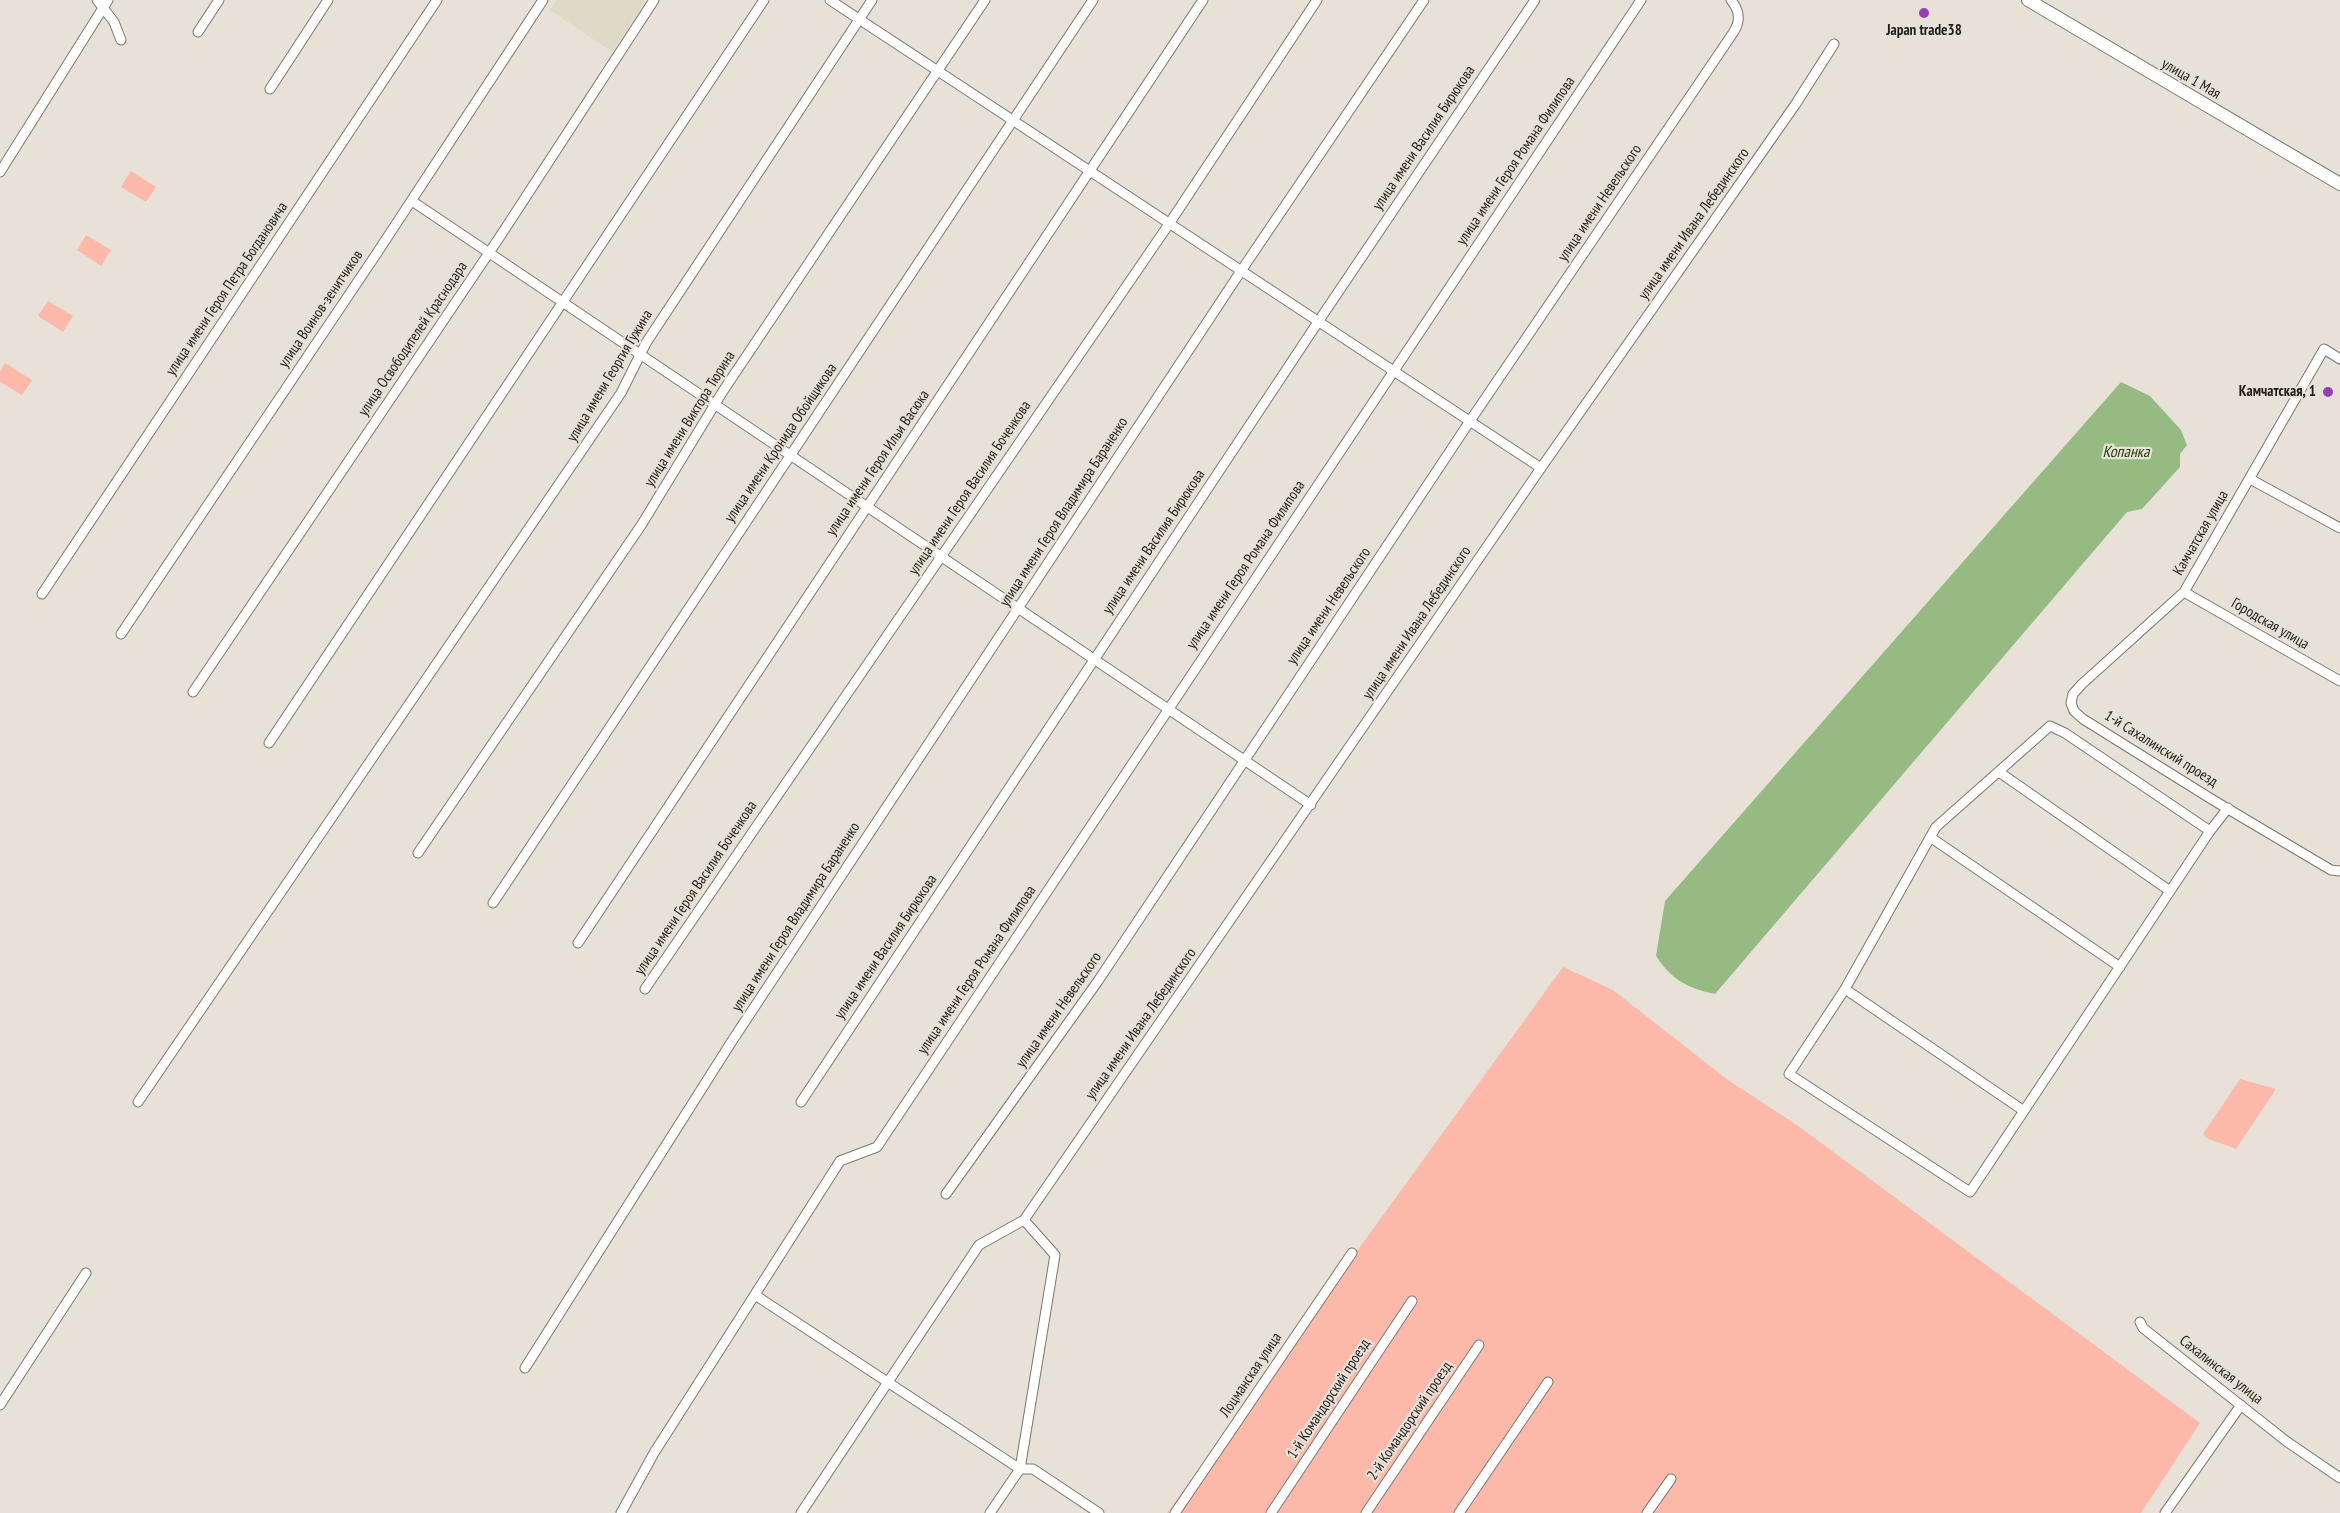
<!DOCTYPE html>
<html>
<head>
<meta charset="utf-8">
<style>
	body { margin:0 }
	canvas { display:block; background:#e7e1d7 }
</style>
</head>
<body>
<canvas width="2340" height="1513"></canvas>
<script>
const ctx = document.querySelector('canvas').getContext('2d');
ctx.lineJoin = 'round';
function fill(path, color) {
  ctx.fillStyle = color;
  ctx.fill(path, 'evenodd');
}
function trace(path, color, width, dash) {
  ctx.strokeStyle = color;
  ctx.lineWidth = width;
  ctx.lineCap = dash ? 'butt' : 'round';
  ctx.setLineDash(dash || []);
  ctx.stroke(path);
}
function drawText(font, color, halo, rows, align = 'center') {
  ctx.font = font + ' "PT Sans Narrow",sans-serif';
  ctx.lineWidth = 4.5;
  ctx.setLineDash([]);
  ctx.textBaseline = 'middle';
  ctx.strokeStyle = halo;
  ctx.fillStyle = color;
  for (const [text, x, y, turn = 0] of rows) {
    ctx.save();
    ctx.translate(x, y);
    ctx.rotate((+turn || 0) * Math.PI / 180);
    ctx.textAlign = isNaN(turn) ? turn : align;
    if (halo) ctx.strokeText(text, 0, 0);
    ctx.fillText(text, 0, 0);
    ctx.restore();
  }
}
fill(new Path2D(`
	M557 0H646L612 52 550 10Z`), '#e1d9c7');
fill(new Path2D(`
	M131 171 156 187 146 202 121 187Z
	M86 235 111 250 101 266 77 250Z
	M48 301 73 316 63 332 38 316Z
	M5 363 32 380 22 395 0 382V372Z
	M1563 967 1613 990 1728 1080 1797 1125 2200 1423 2141 1513H1167Z
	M2240 1079 2276 1089 2236 1149 2206 1138 2203 1134Z`), '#fcb9aa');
fill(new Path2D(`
	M2121 382 2150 396 2181 430 2187 445 2180 454V467L2142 509 2127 512 1715 994C1687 988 1672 980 1656 956L1665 901Z`), '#96bb82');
const street = new Path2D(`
	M97 0 114 22 121 40
	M830 0 1541 468
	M198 32 219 0
	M270 89 328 0
	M0 172 108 0
	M412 201 1311 805
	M2340 359 2324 349 2184 592 2082 684 2073 694 2071 703 2074 711 2083 719 2213 800 2331 870 2340 871
	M2250 479 2340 528
	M2184 592 2340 681
	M42 594 437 0
	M121 634 377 253 543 0
	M193 692 501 235 654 0
	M269 743 764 0
	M1999 772 2170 891
	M2210 831 2065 733 2050 726 1936 827 1845 989 1789 1074 1970 1192 2210 831 2228 808
	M1930 837 2120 967
	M418 853 642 524 723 391 985 0
	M493 903 1093 0
	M578 943 1203 0
	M645 989 1169 224 1317 0
	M1845 989 2024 1111
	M138 1102 621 393 646 343 872 0
	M801 1102 1318 322 1535 0
	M946 1194 1098 981 1470 421 1733 33C1741 21 1740 11 1731 0
	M755 1295 1020 1469H1033L1099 1513
	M2140 1322 2143 1328 2286 1441 2340 1478
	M525 1368 732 1041 1241 271 1424 0
	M0 1405 86 1273
	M621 1513 654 1453 840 1161 877 1147 1641 0
	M801 1513 979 1245 1024 1220 1541 468 1795 105 1834 44
	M990 1513 1020 1469 1055 1255 1024 1220
	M1175 1513 1352 1253
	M1271 1513 1412 1301
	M1366 1513 1479 1345
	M1459 1513 1548 1382
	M1647 1513 1671 1479
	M2165 1513 2241 1405`);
const secondary = new Path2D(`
	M2028 0 2340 184`);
trace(street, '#7d786f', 11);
trace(secondary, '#7d786f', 14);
trace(street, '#fff', 9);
trace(secondary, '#fff', 12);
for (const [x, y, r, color] of [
	[1924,13,6,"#9141b0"],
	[2328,392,6,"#9141b0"]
]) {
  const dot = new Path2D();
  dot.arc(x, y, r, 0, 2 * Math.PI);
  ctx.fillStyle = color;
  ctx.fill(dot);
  trace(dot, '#e7e1d7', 2);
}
drawText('bold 15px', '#1f1d1a', '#e7e1d7', [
	["Japan trade38",1924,31],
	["Камчатская, 1",2316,392,"right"]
]);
drawText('15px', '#1f1d1a', '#e7e1d7', [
	["улица 1 Мая",2191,79,30],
	["улица имени Василия Бирюкова",1424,138,-56],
	["улица имени Героя Романа Филипова",1516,161,-56],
	["улица имени Невельского",1600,203,-56],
	["улица имени Ивана Лебединского",1694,224,-55],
	["улица имени Героя Петра Богдановича",227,289,-56],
	["улица Воинов-зенитчиков",321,309,-56],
	["улица Освободителей Краснодара",413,339,-56],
	["улица имени Георгия Гужина",610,376,-59],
	["улица имени Виктора Тюрина",690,419,-58],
	["улица имени Кронида Обойщикова",781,443,-56],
	["улица имени Героя Ильи Васюка",878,463,-56],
	["улица имени Героя Василия Боченкова",970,488,-56],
	["улица имени Героя Владимира Бараненко",1064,512,-57],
	["Камчатская улица",2201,533,-60],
	["улица имени Василия Бирюкова",1154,542,-56],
	["улица имени Героя Романа Филипова",1246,565,-56],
	["улица имени Невельского",1329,606,-56],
	["улица имени Ивана Лебединского",1417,623,-56],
	["Городская улица",2270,624,30],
	["1-й Сахалинский проезд",2161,749,32],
	["улица имени Героя Василия Боченкова",696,888,-56],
	["улица имени Героя Владимира Бараненко",796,917,-57],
	["улица имени Василия Бирюкова",886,947,-56],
	["улица имени Героя Романа Филипова",977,970,-56],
	["улица имени Невельского",1059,1010,-55],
	["улица имени Ивана Лебединского",1141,1024,-55],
	["Сахалинская улица",2221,1370,38],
	["Лоцманская улица",1251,1375,-56],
	["1-й Командорский проезд",1329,1399,-57],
	["2-й Командорский проезд",1410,1421,-56]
]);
drawText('italic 16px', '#214205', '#e7e1d7', [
	["Копанка",2126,452]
]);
</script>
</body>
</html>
